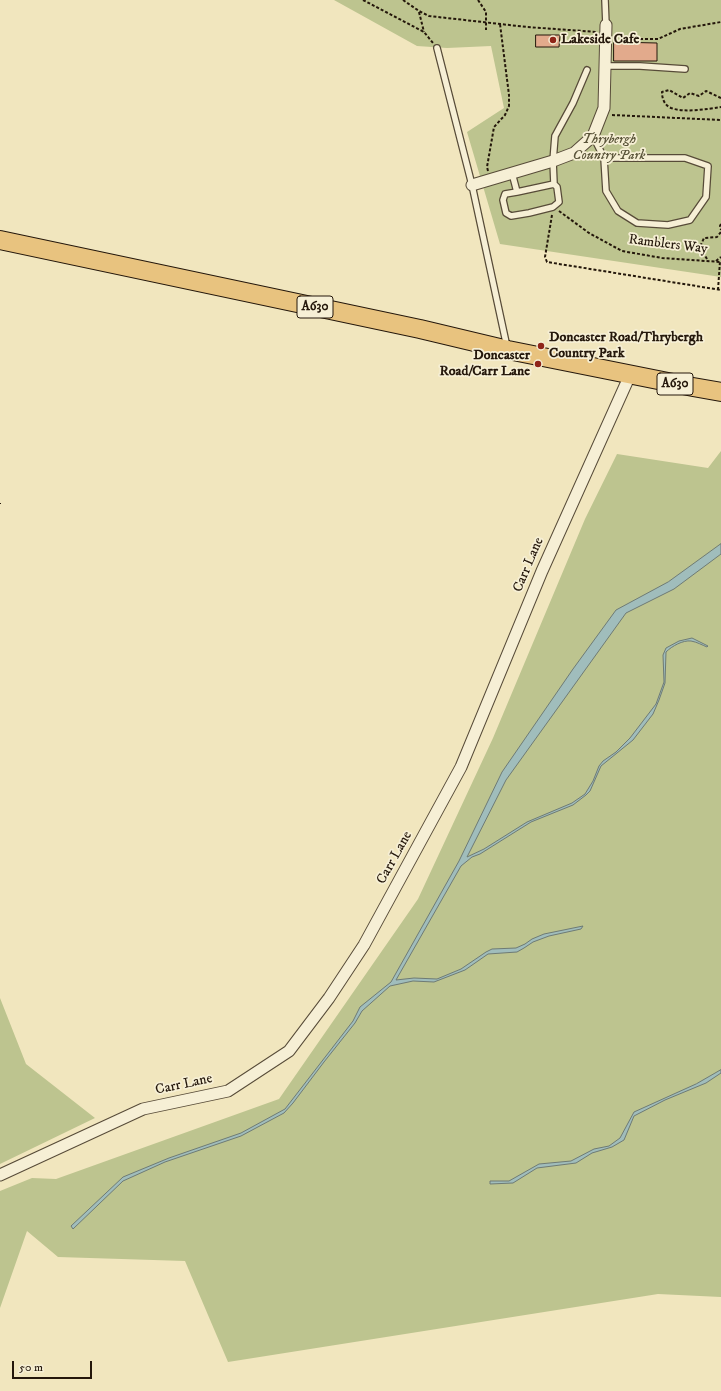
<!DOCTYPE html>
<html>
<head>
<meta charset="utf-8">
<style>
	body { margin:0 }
	#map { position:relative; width:721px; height:1391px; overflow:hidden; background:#f1e6be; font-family:"IM FELL DW Pica",serif }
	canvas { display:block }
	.scale { position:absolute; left:12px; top:1361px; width:80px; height:18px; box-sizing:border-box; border:2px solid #24170b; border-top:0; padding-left:5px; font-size:12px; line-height:14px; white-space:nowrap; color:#24170b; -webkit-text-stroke:3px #f6efd5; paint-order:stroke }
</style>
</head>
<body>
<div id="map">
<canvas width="721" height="1391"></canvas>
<div class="scale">50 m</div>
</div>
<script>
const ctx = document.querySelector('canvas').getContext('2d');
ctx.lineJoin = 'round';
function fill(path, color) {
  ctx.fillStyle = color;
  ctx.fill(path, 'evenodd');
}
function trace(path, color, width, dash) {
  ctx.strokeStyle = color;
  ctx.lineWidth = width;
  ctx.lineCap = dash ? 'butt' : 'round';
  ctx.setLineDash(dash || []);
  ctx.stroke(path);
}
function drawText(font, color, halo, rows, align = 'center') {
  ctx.font = font + ' "IM FELL DW Pica",serif';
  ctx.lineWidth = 3.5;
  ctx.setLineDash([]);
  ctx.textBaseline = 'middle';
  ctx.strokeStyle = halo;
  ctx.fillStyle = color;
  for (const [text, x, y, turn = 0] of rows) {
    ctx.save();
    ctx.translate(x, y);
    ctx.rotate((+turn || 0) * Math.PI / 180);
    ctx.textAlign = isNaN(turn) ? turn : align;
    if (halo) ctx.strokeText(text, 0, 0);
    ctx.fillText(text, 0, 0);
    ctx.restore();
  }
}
fill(new Path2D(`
	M334 0H721V277L500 244 467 132 504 108 491 46 447 48 417 46Z
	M721 451V1297L658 1294 228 1362 185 1261 58 1257 27 1231 0 1308V1191L32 1178 56 1179 279 1099 418 899 493 738 585 519 617 454 708 468Z
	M0 998 26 1064 95 1118 0 1164Z`), '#bdc48f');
const water = new Path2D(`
	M721 544V554L674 589 626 613 506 780 467 857 484 849 527 822 572 803 585 794 593 781 599 766 603 761 616 752 630 738 656 704 664 682 663 655 666 648 679 641 692 638 708 646 707 647C702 645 697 642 691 641 683 640 672 646 666 652L665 683 659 700 653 714 633 740 601 766 590 791 586 795 573 805 531 822 480 854 472 857 461 866 396 980 414 978 437 979 461 969 486 952 492 949 516 948 525 944 532 939 544 934 583 926 581 929 549 936 533 942 524 948 517 952 488 954 465 970 434 982 413 981 390 986 362 1011 355 1023 324 1062 293 1103 284 1113 241 1136 165 1162 123 1181 73 1229 71 1226 123 1177 169 1158 241 1133 285 1109 353 1021 360 1007 391 982 459 861 502 772 573 669 616 610 668 582Z
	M721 1070V1073L706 1083 665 1100 634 1116 624 1140 612 1147 592 1153 576 1163 537 1168 513 1183 490 1184V1181H509L539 1164 571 1161 594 1149 609 1146 620 1138 634 1112 696 1084Z`);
fill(water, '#a0bdbc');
trace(water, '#6e7b75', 1);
const building = new Path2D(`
	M536 35H560L559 47H536Z
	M614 42 657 43V61H614Z`);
fill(building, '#e2aa8c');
trace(building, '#24170b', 1);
const lane = new Path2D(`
	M605 0 606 25
	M437 48 472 185 507 347
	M605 66H640L685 69
	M593 136 604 158 606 191 618 211 637 223 668 225 690 220 706 197 708 166 685 158H604
	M512 173 517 192 505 194 503 200 506 213 511 216 529 213 553 207 559 202 557 187 554 184 517 192
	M554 184 553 161 555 136 573 103 587 70`);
const street = new Path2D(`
	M472 185 553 161 574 153 593 136 604 108 606 25
	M0 1175 143 1109 228 1091 289 1051 329 998 364 945 461 767 542 571 630 375`);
const primary = new Path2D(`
	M0 240 420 329 508 350 693 387 721 392`);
trace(lane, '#574b38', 8);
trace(street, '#574b38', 13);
trace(primary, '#24170b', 20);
trace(new Path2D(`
	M363 0 424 32 433 43
	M403 0 419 11 429 16 527 27 597 32
	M478 0 486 12V30
	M419 12 424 32
	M615 39H658L680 29 721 22
	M721 98 706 91 699 96 690 93 683 98 669 90 662 92C662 98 664 105 671 108 684 113 707 109 721 107
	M612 115 721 120
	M488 171 487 167 494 127 505 115 509 106V95L500 24
	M559 211 589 233 622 251 662 258 721 262
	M552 215 545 257 547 262 721 290
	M721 224 720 226 721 230
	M707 259 700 247 704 238 717 237 721 232
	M716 261 721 257
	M718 290 720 261
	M0 504V503`), '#24170b', 2, [3, 2]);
trace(lane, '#f6efd5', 5.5);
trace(street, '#f6efd5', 11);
trace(primary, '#e8c37f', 18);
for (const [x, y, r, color] of [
	[553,40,4,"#8f2418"],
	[541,346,4,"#8f2418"],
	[538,364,4,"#8f2418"]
]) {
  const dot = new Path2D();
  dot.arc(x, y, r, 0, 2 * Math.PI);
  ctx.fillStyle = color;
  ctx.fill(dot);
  trace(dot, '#f6efd5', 1.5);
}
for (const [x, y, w] of [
	[315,307,36],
	[675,384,36]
]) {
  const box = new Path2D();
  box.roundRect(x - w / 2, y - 11, w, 22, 3);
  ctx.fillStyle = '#f6efd5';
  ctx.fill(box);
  trace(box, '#24170b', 1);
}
drawText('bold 13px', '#24170b', null, [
	["A630",315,307],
	["A630",675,384]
]);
drawText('bold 14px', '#24170b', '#f6efd5', [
	["Lakeside Cafe",561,40],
	["Doncaster Road/Thrybergh",549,338],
	["Country Park",549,354],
	["Doncaster",530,356,"right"],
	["Road/Carr Lane",530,372,"right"]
], 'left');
drawText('italic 14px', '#5a5439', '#f6efd5', [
	["Thrybergh",609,140],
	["Country Park",609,156]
]);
drawText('14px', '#24170b', '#f6efd5', [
	["Ramblers Way",668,245,7],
	["Carr Lane",529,565,-67],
	["Carr Lane",395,858,-61],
	["Carr Lane",184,1085,-12]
]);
</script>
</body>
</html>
